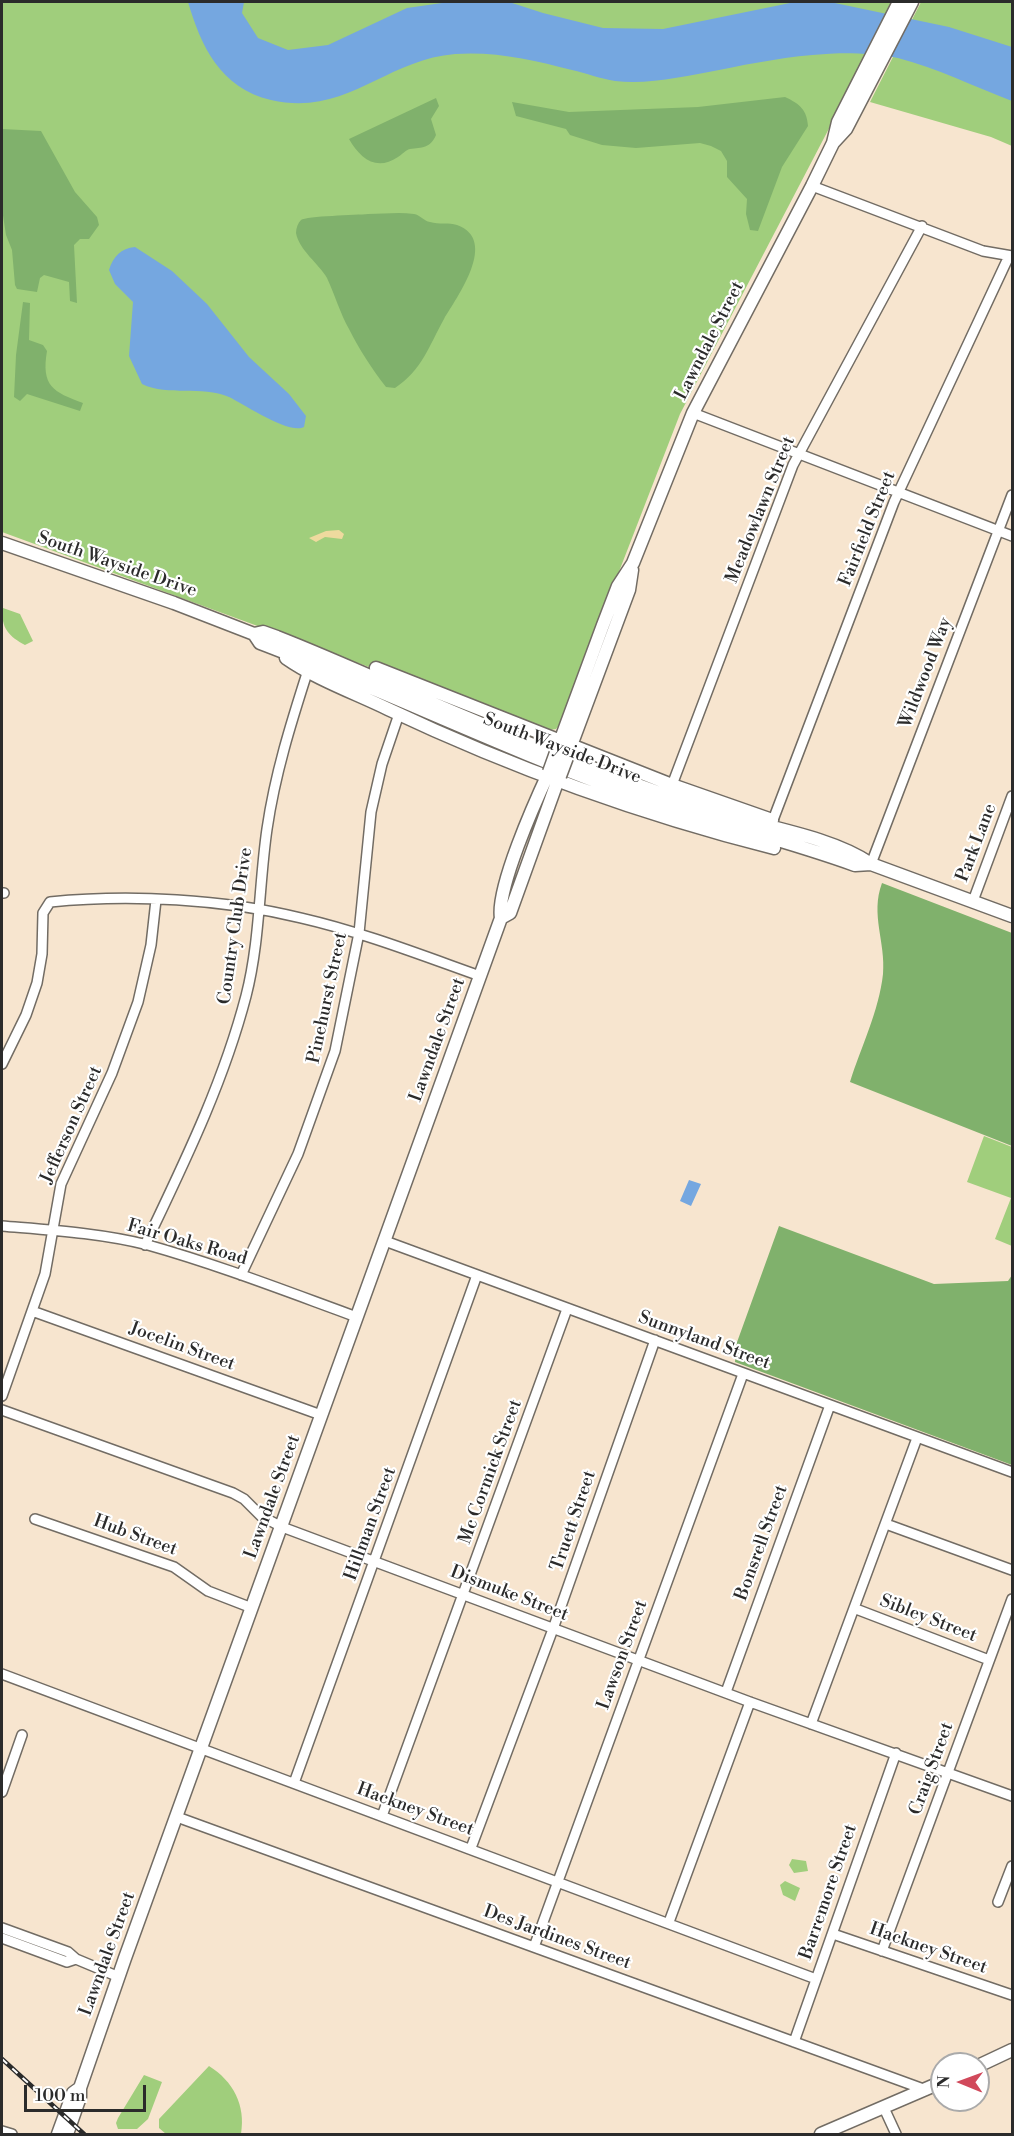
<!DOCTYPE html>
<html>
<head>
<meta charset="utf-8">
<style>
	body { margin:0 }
	#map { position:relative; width:1014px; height:2136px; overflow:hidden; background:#f7e5cf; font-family:"Libre Bodoni",serif }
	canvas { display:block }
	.frame { position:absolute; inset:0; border:3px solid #2b2b2b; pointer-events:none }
	.north { position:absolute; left:930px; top:2052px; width:60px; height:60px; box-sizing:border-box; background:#fff; border:2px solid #aaa; border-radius:50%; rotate:271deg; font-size:16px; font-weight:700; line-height:24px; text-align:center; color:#2b2b2b }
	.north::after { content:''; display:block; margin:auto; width:21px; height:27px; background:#d1495b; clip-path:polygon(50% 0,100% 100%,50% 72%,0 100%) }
	.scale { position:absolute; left:24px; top:2085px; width:122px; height:27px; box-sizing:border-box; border:3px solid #2b2b2b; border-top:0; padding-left:8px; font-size:18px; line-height:21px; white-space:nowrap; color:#2b2b2b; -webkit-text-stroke:4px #fff; paint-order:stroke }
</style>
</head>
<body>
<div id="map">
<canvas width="1014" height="2136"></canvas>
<div class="frame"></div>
<div class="north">N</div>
<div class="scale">100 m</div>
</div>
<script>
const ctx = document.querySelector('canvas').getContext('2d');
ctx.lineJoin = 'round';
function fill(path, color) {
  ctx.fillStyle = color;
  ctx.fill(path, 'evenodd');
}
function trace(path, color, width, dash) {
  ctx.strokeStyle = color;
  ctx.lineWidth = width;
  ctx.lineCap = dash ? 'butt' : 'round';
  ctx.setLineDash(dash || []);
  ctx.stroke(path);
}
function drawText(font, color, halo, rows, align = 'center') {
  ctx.font = font + ' "Libre Bodoni",serif';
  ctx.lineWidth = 4.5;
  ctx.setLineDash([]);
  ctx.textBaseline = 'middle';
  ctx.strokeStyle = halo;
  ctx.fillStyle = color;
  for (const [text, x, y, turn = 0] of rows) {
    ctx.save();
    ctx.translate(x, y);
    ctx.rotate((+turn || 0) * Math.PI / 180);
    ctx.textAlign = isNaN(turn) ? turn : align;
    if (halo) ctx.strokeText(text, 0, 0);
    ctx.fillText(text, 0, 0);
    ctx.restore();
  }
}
fill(new Path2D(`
	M2 2H895L680 414 560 724 556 729 543 731 2 532Z
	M921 2H1012V146L991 137 870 102Z
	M3 608 20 614 33 641 25 645C10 637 0 628 3 608Z
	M984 1136 1012 1147V1246L995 1239 1011 1198 967 1182Z
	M792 1859 806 1861 808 1871 794 1873 789 1865Z
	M785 1881 800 1888 795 1901 783 1895 780 1885Z
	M209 2066C233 2081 246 2105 241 2134H166L159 2128V2119Z
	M144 2075 162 2082 148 2119 137 2129H118L116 2123 118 2118Z`), '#a0ce7c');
fill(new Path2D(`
	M785 97C800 104 807 110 808 126L782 167 758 231 750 230 746 214 747 199 727 177V161L721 151 711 146 700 143 636 148 602 145 570 135 566 129 516 116 512 102 569 112 698 107Z
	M436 98 439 106 431 119 436 135C430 149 422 147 410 149 405 150 402 155 398 157 376 172 360 158 349 139Z
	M2 129 41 131 75 192 97 217 99 225 89 239H80L74 245 77 303 70 301 69 282 44 275 40 278 37 292 17 289 15 285 12 250 6 235 2 209Z
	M368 214C383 214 399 212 414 214 420 215 424 221 430 222 439 225 449 222 457 225 499 240 457 297 444 319 429 346 422 370 395 388L386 387C372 369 359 349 349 329 340 313 335 295 327 278 319 264 299 250 296 233 296 228 298 223 301 220 306 216 357 215 368 214Z
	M23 302 30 303 29 340 43 345 47 351C41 386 53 392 83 403L80 411 27 394 20 401 14 397 16 355Z
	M882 883 1012 933V1146L850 1082C861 1047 879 1011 883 974 886 942 870 915 882 883Z
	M779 1226 934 1284 1008 1281 1012 1275V1465L735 1362 736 1345Z`), '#80b16c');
fill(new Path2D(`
	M339 530 344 534 342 539 325 537 316 542 309 538 326 531Z`), '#eeda9e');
fill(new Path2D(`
	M188 2H244L242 13 258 38 288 50 328 45 407 8 449 2H509L543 13 603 28 663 29 795 2H830L949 27 1012 47V101C975 87 937 68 898 58 880 54 845 52 826 54 790 56 753 63 719 70 686 76 649 85 615 81 601 79 586 73 572 70 534 60 494 51 455 54 384 60 347 117 271 100 220 88 201 46 188 2Z
	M135 247 172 271 207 304 249 357 289 394 306 416 304 427C289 435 244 404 229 397 201 385 169 397 142 384L129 356 133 302 115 284 109 270C113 257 121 248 135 247Z
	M689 1180 701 1184 691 1206 680 1201Z`), '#75a7e0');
const minor = new Path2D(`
	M812 186 983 251 1012 256
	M693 413 1012 536
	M672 785 793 465 922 226
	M773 820 894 502 1009 256
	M871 864 1012 495
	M2 893H4
	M973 901 1012 796
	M2 1064 26 1015 37 983 42 954 43 913 50 902C130 894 224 899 301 918 362 932 421 955 480 976
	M2 1226C49 1230 101 1233 148 1245 219 1265 288 1292 357 1317
	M385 1241 1012 1472
	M145 1245C184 1163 223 1084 246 996 260 942 259 884 267 829 275 774 291 723 308 670
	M241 1275 298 1154 335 1051 359 933 371 812 382 764 399 714
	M32 1311 321 1415
	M2 1396 45 1274 61 1184 112 1073 138 1002 151 945 156 900
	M2 1410 233 1493 244 1499 261 1516 282 1527 750 1702 1012 1796
	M35 1519 174 1567 208 1591 252 1608
	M886 1524 1012 1570
	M856 1609 989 1660
	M2 1674 816 1979
	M726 1692 830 1405
	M811 1724 917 1438
	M294 1783 477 1275
	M2 1792 22 1735
	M382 1816 567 1309
	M177 1817 926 2090
	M471 1848 553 1629 655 1340
	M998 1902 1012 1866
	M669 1922 750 1702
	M2 1928 68 1952 76 1959 119 1977
	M833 1934 1012 1995
	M2 1938 67 1962 76 1959
	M534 1947 743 1374
	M882 1951 1012 1599
	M794 2042 896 1753
	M884 2108 896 2134
	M2 2131 12 2134`);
const major = new Path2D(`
	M834 142 846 129 912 2
	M2 543 174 603 254 634 263 632 277 637C346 664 413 696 482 724 553 754 626 781 699 807 750 825 828 834 871 864L1012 916
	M254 634 260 643C384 690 504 749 630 794 704 821 781 838 855 865L871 864
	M286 658C316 679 355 693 388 709 513 768 640 814 774 848
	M376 668 672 785 772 820
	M558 747 603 625 618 586 633 563 693 413 812 186 833 143 838 122 899 2
	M569 751 629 590 632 570
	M501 918 510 913 559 777
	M978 2066 1012 2050
	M58 2134 73 2093 80 2088
	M67 2134 80 2097V2088L125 1958 501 918C496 889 535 802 549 772
	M821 2134 942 2082`);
trace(minor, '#726c64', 12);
trace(major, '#726c64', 15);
trace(minor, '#fff', 9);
trace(major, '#fff', 12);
const rail = new Path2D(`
	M2 2059 84 2134`);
trace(rail, '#2b2b2b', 4.5);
trace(rail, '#fff', 2, [7]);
const majorBridge = new Path2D(`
	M549 772 558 747
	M560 776 569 752`);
trace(majorBridge, '#726c64', 15, []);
trace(majorBridge, '#fff', 12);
drawText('18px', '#2b2b2b', '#fff', [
	["Lawndale Street",710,341,-63],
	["Meadowlawn Street",761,510,-68],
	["Fairfield Street",868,529,-68],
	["South Wayside Drive",117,565,19],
	["Wildwood Way",926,673,-69],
	["South Wayside Drive",562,749,21],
	["Park Lane",977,843,-69],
	["Country Club Drive",236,926,-82],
	["Pinehurst Street",328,998,-78],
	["Lawndale Street",438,1040,-70],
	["Jefferson Street",72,1125,-66],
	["Fair Oaks Road",187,1243,16],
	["Sunnyland Street",704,1341,20],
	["Jocelin Street",182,1347,20],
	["Mc Cormick Street",491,1472,-70],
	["Lawndale Street",273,1497,-70],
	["Truett Street",574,1521,-71],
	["Hillman Street",371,1524,-70],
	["Hub Street",135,1536,20],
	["Bonsrell Street",762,1543,-70],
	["Dismuke Street",509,1594,21],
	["Sibley Street",928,1619,21],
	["Lawson Street",623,1655,-70],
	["Craig Street",932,1769,-70],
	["Hackney Street",415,1810,20],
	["Barremore Street",829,1892,-71],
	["Des Jardines Street",557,1938,20],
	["Hackney Street",928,1949,19],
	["Lawndale Street",108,1954,-70]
]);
</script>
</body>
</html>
